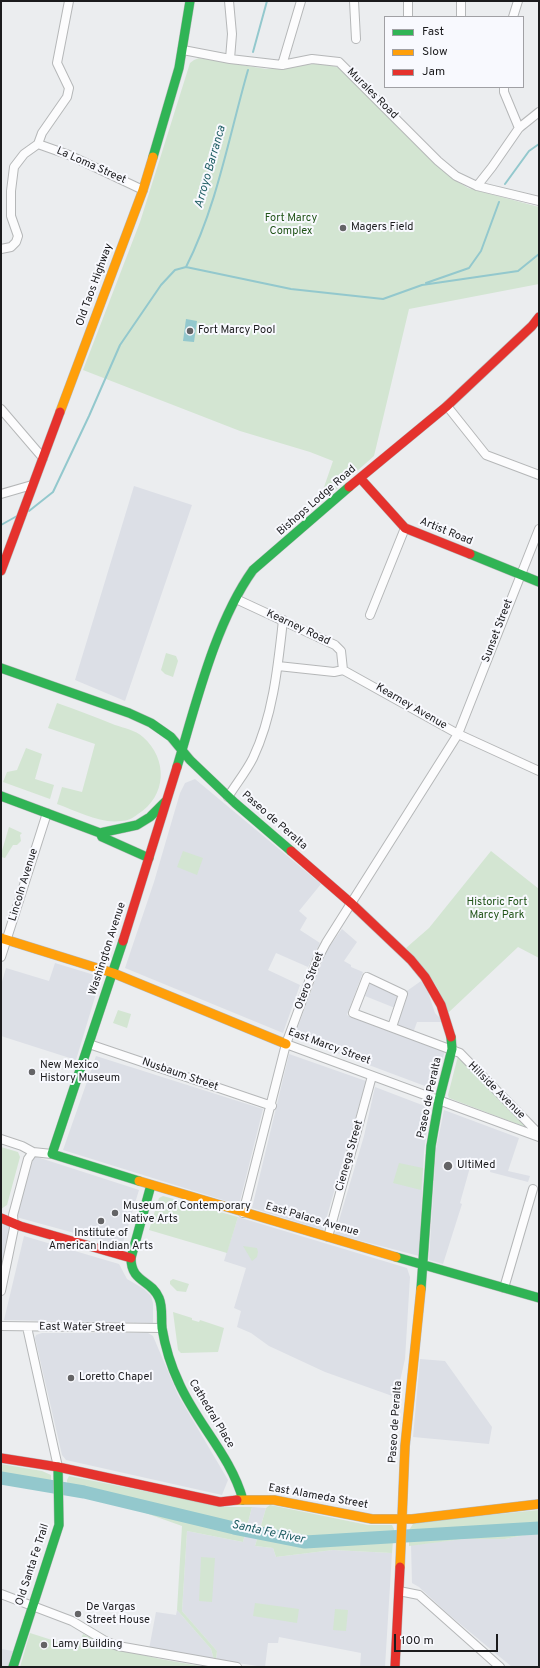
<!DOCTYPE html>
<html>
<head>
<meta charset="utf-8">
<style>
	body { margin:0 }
	#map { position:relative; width:540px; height:1668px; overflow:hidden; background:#ebedef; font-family:Overpass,sans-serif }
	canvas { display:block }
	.frame { position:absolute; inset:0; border:2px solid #1b1b1d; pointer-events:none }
	.legend { position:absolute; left:384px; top:16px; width:140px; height:72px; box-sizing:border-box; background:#f8f9fe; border:1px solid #a0a0a4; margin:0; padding:5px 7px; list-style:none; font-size:12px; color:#1b1b1d }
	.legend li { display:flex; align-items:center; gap:8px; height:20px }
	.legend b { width:20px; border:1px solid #a0a0a4 }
	.scale { position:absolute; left:394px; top:1634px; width:104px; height:18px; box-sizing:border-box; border:2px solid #1b1b1d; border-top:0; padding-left:5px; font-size:12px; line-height:14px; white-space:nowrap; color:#1b1b1d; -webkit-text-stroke:3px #f8f9fe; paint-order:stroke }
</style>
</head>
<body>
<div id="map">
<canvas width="540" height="1668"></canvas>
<div class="frame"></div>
<ul class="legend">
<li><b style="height:5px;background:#30b455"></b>Fast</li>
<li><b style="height:5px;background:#ff9f0a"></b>Slow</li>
<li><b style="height:5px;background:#e5322d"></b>Jam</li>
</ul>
<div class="scale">100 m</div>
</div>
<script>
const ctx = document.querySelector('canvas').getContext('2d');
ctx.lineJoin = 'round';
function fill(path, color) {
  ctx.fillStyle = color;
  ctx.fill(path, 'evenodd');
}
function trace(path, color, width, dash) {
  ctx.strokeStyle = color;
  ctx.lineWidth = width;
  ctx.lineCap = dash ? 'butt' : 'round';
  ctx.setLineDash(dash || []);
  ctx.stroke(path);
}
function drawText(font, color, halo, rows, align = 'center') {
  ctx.font = font + ' Overpass,sans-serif';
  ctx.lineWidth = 4;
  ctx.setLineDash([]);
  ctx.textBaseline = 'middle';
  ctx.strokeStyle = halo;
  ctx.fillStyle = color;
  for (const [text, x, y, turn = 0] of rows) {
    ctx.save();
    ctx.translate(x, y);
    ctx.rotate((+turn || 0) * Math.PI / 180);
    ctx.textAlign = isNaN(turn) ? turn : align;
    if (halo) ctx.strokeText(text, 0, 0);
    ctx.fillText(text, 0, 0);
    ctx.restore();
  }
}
fill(new Path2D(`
	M134 486 192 505 125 701 75 680Z
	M195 779 321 884 299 911 307 918 300 930 320 943 308 967 276 953 268 970 300 985 283 1033 125 968 154 882 180 793 185 783Z
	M342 929 357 942 344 961 351 965V967L363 972 347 1015 445 1051 433 1089 294 1037 326 951Z
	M55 963 101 977 76 1060 1 1036V985L6 968 49 981Z
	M371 981 401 993 395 1008 365 996Z
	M421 981 428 992 435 1013 440 1018 441 1022H417L413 1033 394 1025 404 993Z
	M289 1054 366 1081 323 1230 252 1208Z
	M96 1056 263 1109 239 1205 63 1150Z
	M375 1087 430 1108 424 1152 419 1256 335 1234 364 1136Z
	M444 1110 519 1138 508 1171 530 1176 528 1182 490 1172 491 1166 472 1160 460 1203 462 1204 443 1264 429 1260 436 1149Z
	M34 1156 139 1190 122 1246 16 1217Z
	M238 1217 407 1268 410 1277 405 1359 400 1381 398 1398 325 1372 269 1346 251 1333 237 1327 241 1311 234 1308 246 1268 224 1261Z
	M1 1221 11 1227 1 1272Z
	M24 1236 119 1264 127 1279 144 1289 151 1296 153 1303V1323L4 1320Z
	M42 1333H148L153 1336 178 1395 228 1480 222 1495 66 1460 62 1455 35 1338 36 1335Z
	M420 1359 445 1361 492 1427 489 1444 413 1437Z
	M252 1507 266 1508 255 1546 273 1548 276 1557 333 1550 392 1553 385 1667H360L361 1653 279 1637 278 1643H268L265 1667 216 1660 217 1651 182 1611 187 1531 243 1542Z
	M539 1532V1667H512L447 1613 419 1587 412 1583 411 1545 463 1539H505Z
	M177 1610 211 1649 214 1660 149 1649 156 1612 176 1615Z
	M1 1649 13 1651 8 1667H1Z`), '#dcdfe6');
fill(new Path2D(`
	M199 58 266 69 322 63 340 68 452 178 468 188 539 207V284L409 309 374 456 330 495 323 490 333 461 310 452 240 431 83 370 140 222 190 63 194 60Z
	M166 653 176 656 178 661 173 677 165 674 161 670Z
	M57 703C77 710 96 717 115 725 124 728 135 730 143 737 168 759 167 796 138 814 133 818 128 821 121 821 100 824 77 811 57 804L62 787 82 792 95 744 48 728Z
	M26 748 42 754 35 779 54 785 50 799 3 782 7 772 17 770Z
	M9 827 22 833 20 835 21 841 17 845H13L5 858 1 857V854Z
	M183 851 203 858 197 875 177 867Z
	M491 851 539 889V958L518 947 448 1013C440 987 425 967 406 948L429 928Z
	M118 1010 131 1014 127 1028 113 1023Z
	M458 1056 526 1125 525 1127 449 1098 448 1095Z
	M1 1147 18 1152 20 1157 7 1205 1 1209Z
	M399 1163 423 1168 421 1190 393 1183Z
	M163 1196 238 1217 227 1253 149 1230 159 1198Z
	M243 1246 257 1248 258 1252 257 1257 252 1261Z
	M173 1279 189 1284 186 1292 177 1291 170 1284V1281Z
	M173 1312 192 1318V1320L199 1322 200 1320 224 1328 218 1352 181 1353 178 1350Z
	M1 1464 42 1471 51 1475V1491L1 1481Z
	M69 1476 224 1507H252L243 1542 187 1531 182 1611 217 1651 216 1660H214L211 1649 177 1610 182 1526 109 1500 68 1495 67 1480Z
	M270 1505 368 1525H392L394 1529 392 1553 333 1550 276 1557 273 1548 255 1546 266 1508Z
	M539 1510V1532L505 1539H463L409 1546V1530L413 1524 428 1521Z
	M201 1557 215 1558 212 1602 199 1601Z
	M255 1603 299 1609 297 1623 253 1616Z
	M335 1609 348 1610 346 1631 333 1630Z
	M30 1633 77 1648 83 1634 108 1646 160 1659 206 1667H20Z`), '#d3e5d2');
fill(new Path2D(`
	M186 319 197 321 194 342 183 341Z`), '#93c8cd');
trace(new Path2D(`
	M253 52 267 1
	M505 184 529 151 539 144
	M186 267C217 206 229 136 248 70
	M426 283 469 268 481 251 499 202
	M29 511 53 492 89 416 120 345 161 285 175 270 186 267 291 289 383 299 422 285 518 271 539 254
	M1 525 17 516`), '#93c8cd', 2);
trace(new Path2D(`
	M1 1478 84 1492 234 1528 305 1542 539 1528`), '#93c8cd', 13);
const street = new Path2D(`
	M229 1 232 34 230 59
	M354 1 356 39
	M408 17V1
	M461 17V1
	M513 17 518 1
	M183 50 230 59 282 65 312 59 339 62 438 161 456 176 477 186 539 201
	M282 65 301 1
	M504 87V92L519 128
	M38 144 69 155 143 190
	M477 186 492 167 519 128 539 112
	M1 249 11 247 16 242 18 236 11 216V191L14 167 24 154 38 144 42 133 67 97 69 88 57 63 69 1
	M447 406 486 455 539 475
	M1 409 43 458
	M1 494 32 485
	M236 599 335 645 341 651 343 670
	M370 615 405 528
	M278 666 334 672 343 670 458 734 539 771
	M228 797C236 784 246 772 253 758 273 716 278 666 283 620
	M1 957 47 813
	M392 1027 403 994 367 977 353 1013 460 1053 539 1134
	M89 1044 272 1106
	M286 1044 539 1137
	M1 1139 22 1146 33 1152
	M33 1152 52 1154
	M243 1213 286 1044 317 960 326 943 458 734 539 529
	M328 1237 372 1076
	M504 1288 533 1189
	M1 1291 14 1228 13 1215 28 1159 33 1152
	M1 1326 162 1328
	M27 1327 58 1467
	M399 1591 419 1595 500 1667
	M1 1594 72 1621 107 1642 118 1646 237 1667`);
const fast = new Path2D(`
	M153 157 179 68 190 1
	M470 554 539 582
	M1 668 129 713 151 723 171 737 190 760 235 803 291 851
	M177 767C196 704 215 623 253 570L349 487
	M1 796 100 833 137 825 150 817 165 802
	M100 833 102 837 149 858
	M123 941 52 1154 139 1181
	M151 1185 131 1258C131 1283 151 1279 159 1298 163 1307 161 1318 162 1328 165 1346 171 1366 179 1383 197 1424 231 1456 243 1500
	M396 1257 539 1298
	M421 1289 431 1146 439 1100 452 1049 451 1037
	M13 1667 59 1525 58 1467`);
const slow = new Path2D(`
	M60 412 143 190 153 157
	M1 938 113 973 286 1044
	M139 1181 396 1257
	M237 1500H274L372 1519H412L539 1504
	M400 1567 405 1446 421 1289`);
const jam = new Path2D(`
	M360 478 405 528 470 554
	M349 487 447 406 532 326 539 317
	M1 571 60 412
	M291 851 352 904 411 960 425 977 441 1005 451 1037
	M123 941 177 767
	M1 1218 20 1226 131 1258
	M1 1458 58 1467 220 1502 237 1500
	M395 1667 400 1567`);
trace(street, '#b5b7b8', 10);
trace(fast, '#b5b7b8', 10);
trace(slow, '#b5b7b8', 10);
trace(jam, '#b5b7b8', 10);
trace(street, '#fcfcfd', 8);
trace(fast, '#30b455', 9);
trace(slow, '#ff9f0a', 9);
trace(jam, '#e5322d', 9);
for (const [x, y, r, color] of [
	[343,228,4,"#646466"],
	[190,331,4,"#646466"],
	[32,1072,4,"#646466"],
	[448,1166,5,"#646466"],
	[115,1213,4,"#646466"],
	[101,1221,4,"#646466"],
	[71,1378,4,"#646466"],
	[78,1614,4,"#646466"],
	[44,1645,4,"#646466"]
]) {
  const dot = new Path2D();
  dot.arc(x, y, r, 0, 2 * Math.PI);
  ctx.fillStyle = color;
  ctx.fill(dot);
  trace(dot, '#f8f9fe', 1.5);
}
drawText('11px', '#1b1b1d', '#f8f9fe', [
	["Murales Road",372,94,45],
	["La Loma Street",91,166,24],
	["Old Taos Highway",95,285,-70],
	["Bishops Lodge Road",317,501,-41],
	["Artist Road",446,532,22],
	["Kearney Road",298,628,25],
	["Sunset Street",498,631,-69],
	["Kearney Avenue",411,707,30],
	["Paseo de Peralta",274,821,41],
	["Lincoln Avenue",24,885,-73],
	["Washington Avenue",108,949,-72],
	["Otero Street",310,981,-69],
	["East Marcy Street",329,1047,20],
	["Nusbaum Street",180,1075,19],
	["Hillside Avenue",496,1091,45],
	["Paseo de Peralta",430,1098,-78],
	["Cienega Street",350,1156,-74],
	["East Palace Avenue",312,1220,16],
	["East Water Street",82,1328,1],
	["Cathedral Place",211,1414,59],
	["Paseo de Peralta",396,1422,-86],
	["East Alameda Street",318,1497,10],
	["Old Santa Fe Trail",33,1565,-72]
]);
drawText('11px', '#215418', '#f8f9fe', [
	["Fort Marcy",291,219],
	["Complex",291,232],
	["Historic Fort",497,903],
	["Marcy Park",497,916]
]);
drawText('11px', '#1b1b1d', '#f8f9fe', [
	["Magers Field",351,228],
	["Fort Marcy Pool",198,331],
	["New Mexico",40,1066],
	["History Museum",40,1079],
	["UltiMed",457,1166],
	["Museum of Contemporary",123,1207],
	["Native Arts",123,1220],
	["Institute of",101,1234,"center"],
	["American Indian Arts",101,1247,"center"],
	["Loretto Chapel",79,1378],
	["De Vargas",86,1608],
	["Street House",86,1621],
	["Lamy Building",52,1645]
], 'left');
drawText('italic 12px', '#1e5d63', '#f8f9fe', [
	["Arroyo Barranca",211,167,-74],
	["Santa Fe River",268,1533,12]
]);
</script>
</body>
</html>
